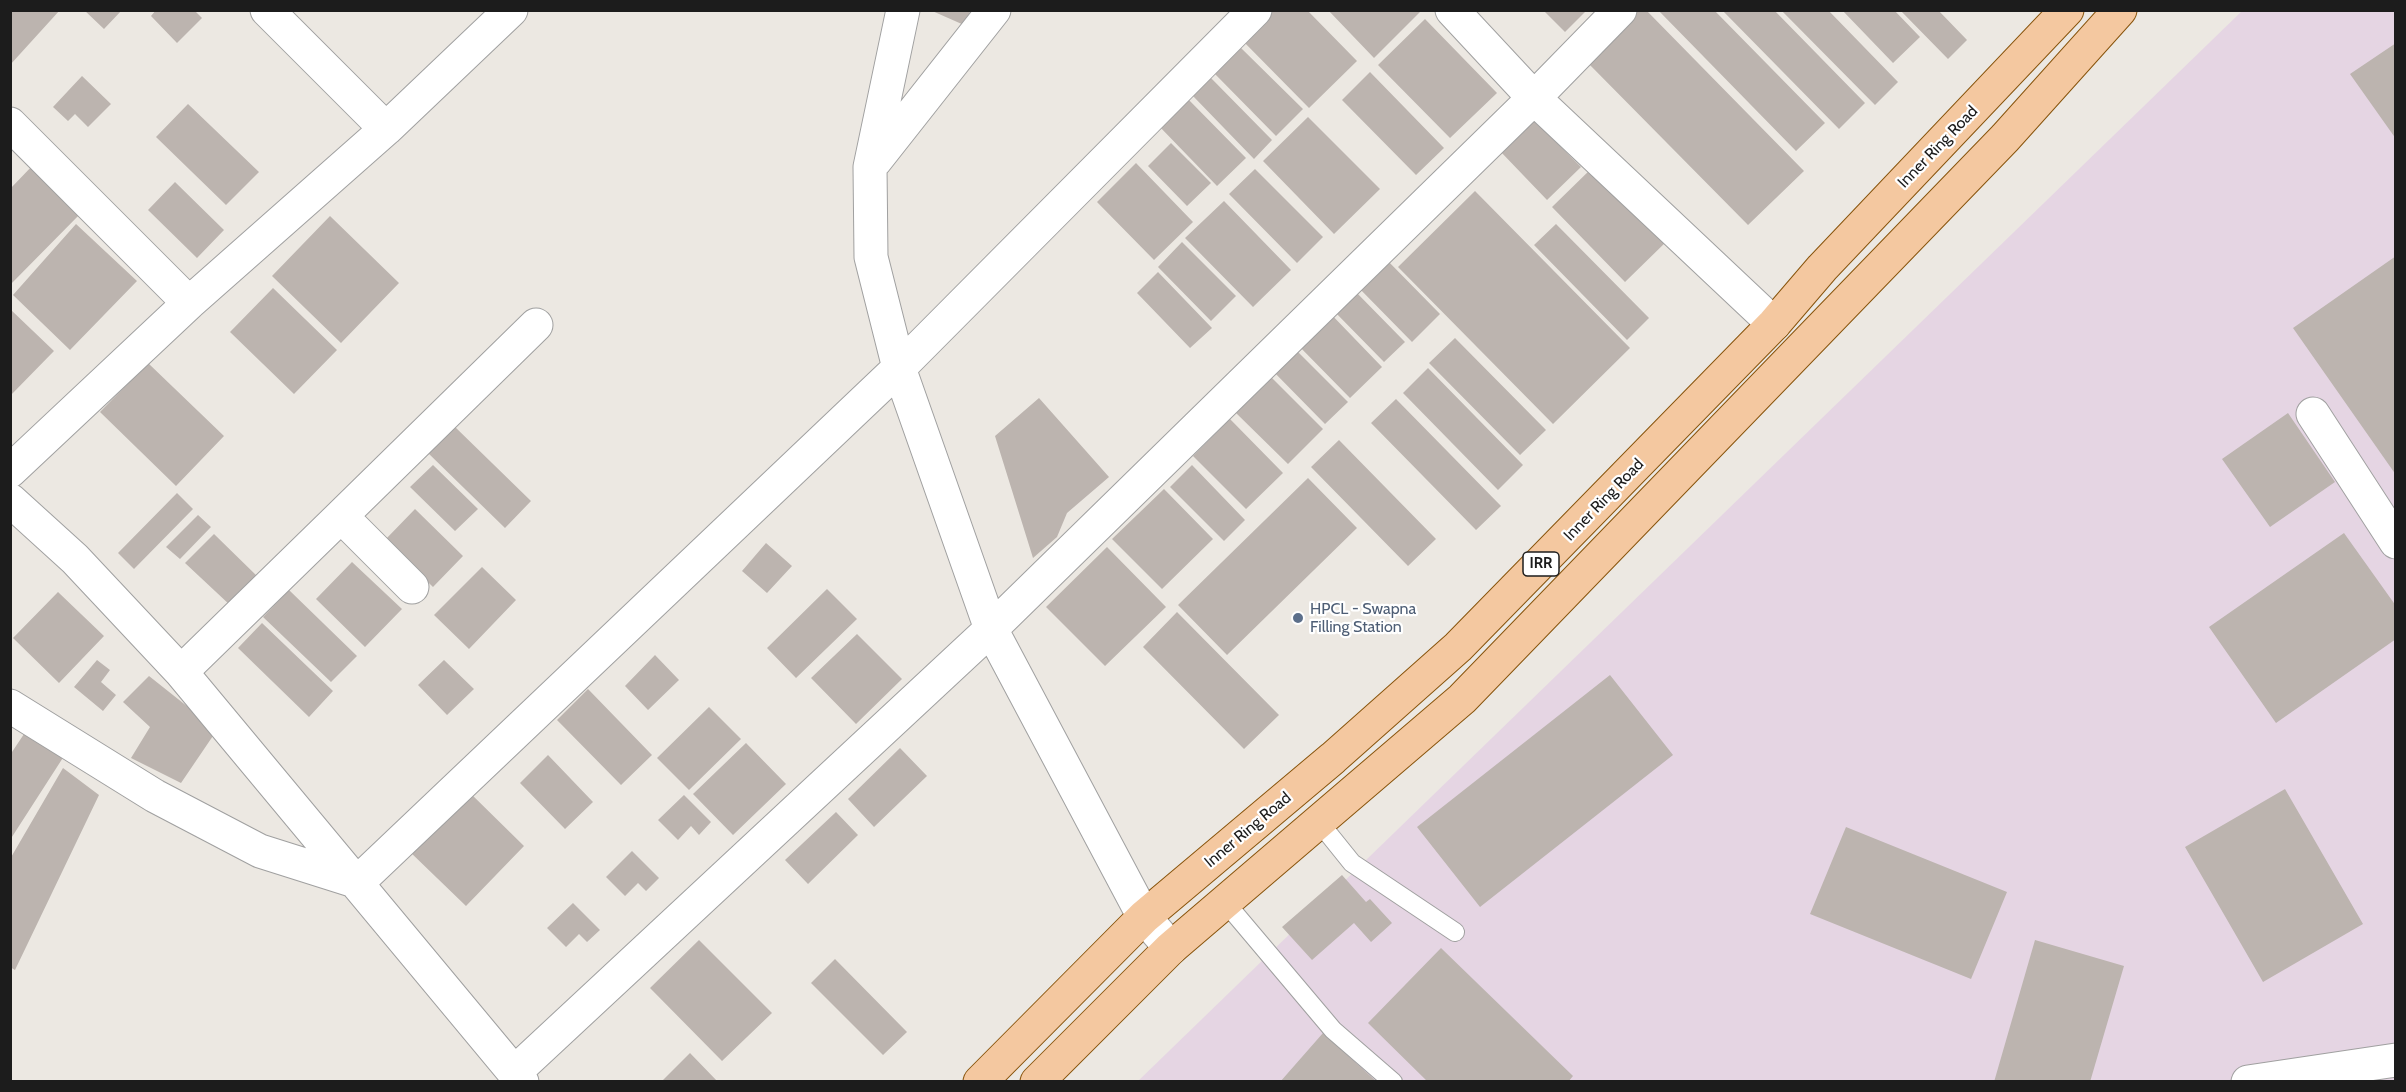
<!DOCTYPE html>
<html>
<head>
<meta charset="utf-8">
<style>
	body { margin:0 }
	#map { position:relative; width:2406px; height:1092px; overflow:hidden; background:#ece8e2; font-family:Cabin,sans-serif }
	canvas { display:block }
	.frame { position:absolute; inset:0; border:12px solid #1c1c1c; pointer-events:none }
</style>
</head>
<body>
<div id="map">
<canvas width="2406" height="1092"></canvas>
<div class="frame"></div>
</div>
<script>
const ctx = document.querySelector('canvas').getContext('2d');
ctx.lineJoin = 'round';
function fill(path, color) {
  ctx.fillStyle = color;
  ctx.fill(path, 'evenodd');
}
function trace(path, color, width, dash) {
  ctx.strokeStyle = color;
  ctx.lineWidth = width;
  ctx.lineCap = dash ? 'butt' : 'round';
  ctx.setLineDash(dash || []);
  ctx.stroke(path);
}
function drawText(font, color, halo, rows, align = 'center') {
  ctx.font = font + ' Cabin,sans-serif';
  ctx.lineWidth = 4.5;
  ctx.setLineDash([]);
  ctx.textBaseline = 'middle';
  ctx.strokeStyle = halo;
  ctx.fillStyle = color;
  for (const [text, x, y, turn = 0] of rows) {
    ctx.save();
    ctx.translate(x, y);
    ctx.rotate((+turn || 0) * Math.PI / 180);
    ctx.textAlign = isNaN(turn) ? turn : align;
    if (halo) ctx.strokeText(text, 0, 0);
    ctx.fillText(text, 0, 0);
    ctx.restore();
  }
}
fill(new Path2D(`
	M2242 11H2395V1081L1137 1082Z`), '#e5d5e3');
fill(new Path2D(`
	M12 10H60L10 65V12Z
	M84 10H122L104 29Z
	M156 10H194L202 18 177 43 151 16Z
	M930 10H971L964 25Z
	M1265 10H1307L1357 61 1309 108 1239 37Z
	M1328 10H1422L1374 58Z
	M1543 10H1587L1565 32Z
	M1638 10H1646L1804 171 1748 225 1586 61Z
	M1658 10H1714L1825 123 1796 151Z
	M1722 10H1774L1865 103 1839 129Z
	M1781 10H1828L1898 82 1875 105Z
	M1842 10H1894L1920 37 1893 63Z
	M1900 10H1938L1967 40 1948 59Z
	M1425 19 1497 93 1450 138 1378 65Z
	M2396 43V139L2350 74Z
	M1241 48 1303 109 1276 136 1215 74Z
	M1370 72 1444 148 1416 175 1342 100Z
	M82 76 111 104 88 127 75 114 68 121 53 107Z
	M1211 78 1272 140 1254 159 1193 96Z
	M1187 98 1246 158 1217 186 1158 125Z
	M188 104 259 172 226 205 156 137Z
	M1308 117 1380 189 1334 234 1263 161Z
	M1533 119 1581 167 1547 200 1500 151Z
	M1171 143 1211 183 1187 206 1148 166Z
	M1136 163 1193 222 1154 260 1097 202Z
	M34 164 83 211 10 285V189Z
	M1594 166 1668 240 1625 282 1552 207Z
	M1255 169 1323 237 1297 263 1229 194Z
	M175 182 224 230 197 258 148 210Z
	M1475 191 1630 348 1553 424 1398 267Z
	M1224 201 1291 270 1253 307 1185 238Z
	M330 216 399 283 341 343 272 276Z
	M76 224 137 281 70 350 13 295Z
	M1556 224 1649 318 1627 340 1534 245Z
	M1182 242 1236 296 1211 321 1158 267Z
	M2396 256V475L2293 328Z
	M1385 258 1440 314 1412 342 1357 286Z
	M1158 272 1212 328 1190 348 1137 293Z
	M273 288 337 350 294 394 230 332Z
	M1353 289 1405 342 1384 362 1332 309Z
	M10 309 54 351 10 396Z
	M1326 309 1382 367 1350 398 1294 341Z
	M1455 338 1546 430 1520 455 1429 363Z
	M1290 344 1348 402 1325 424 1268 366Z
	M148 363 224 436 176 486 100 412Z
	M1428 368 1523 465 1498 490 1403 393Z
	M1272 378 1323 429 1288 464 1236 413Z
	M1039 398 1109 477 1067 513 1057 537 1033 558 995 436Z
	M1396 399 1501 506 1476 530 1371 423Z
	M2288 413 2335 482 2270 527 2222 459Z
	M1230 419 1283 473 1246 509 1193 456Z
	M453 425 531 501 505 528 427 452Z
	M1339 440 1436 539 1408 566 1311 467Z
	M433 465 478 509 455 531 410 487Z
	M1192 465 1245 520 1224 541 1170 487Z
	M1308 478 1357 528 1227 655 1178 605Z
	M1164 489 1213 539 1162 589 1112 539Z
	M177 493 193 509 134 569 118 553Z
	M415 509 463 556 433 587 385 540Z
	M198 515 211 527 180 559 166 547Z
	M2344 533 2396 606V639L2276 723 2209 627Z
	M214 534 258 577 231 606 185 563Z
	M766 543 792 566 767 593 742 571Z
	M1107 547 1166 607 1105 666 1046 607Z
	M352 562 402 609 365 647 316 599Z
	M482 567 516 600 469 649 434 615Z
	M827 589 857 619 796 678 767 648Z
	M289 590 357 656 331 682 263 617Z
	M58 592 104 636 59 683 13 638Z
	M1177 612 1279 715 1244 749 1143 647Z
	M262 623 333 691 309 717 238 648Z
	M857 634 902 679 856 724 811 678Z
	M655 655 679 680 648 710 625 686Z
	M97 660 110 670 101 682 116 695 103 711 74 687Z
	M444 660 474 689 447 715 418 685Z
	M1610 675 1673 755 1480 907 1417 827Z
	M149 676 217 730 181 783 131 758 150 727 123 702Z
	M588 689 652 755 621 785 557 720Z
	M709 707 741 739 689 790 657 758Z
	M28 728 66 753 10 840V755Z
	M746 743 786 784 733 835 693 794Z
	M900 748 927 776 874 827 848 799Z
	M548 755 593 802 565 829 520 783Z
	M63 768 99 795 15 970 10 967V859Z
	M2285 789 2363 924 2263 982 2185 847Z
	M467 790 524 846 466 906 408 850Z
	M684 795 711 822 699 835 691 826 678 840 658 820Z
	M836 812 858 835 808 884 785 860Z
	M1846 827 2007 892 1971 979 1810 914Z
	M632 851 659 878 646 891 638 883 625 896 606 877Z
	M1342 875 1366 902 1370 899 1392 923 1371 942 1354 923 1312 960 1282 927Z
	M573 903 600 930 587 942 579 934 566 947 547 928Z
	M699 940 772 1013 722 1061 650 988Z
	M2035 940 2124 966 2090 1082H1994Z
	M1441 948 1573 1076 1568 1082H1428L1368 1023Z
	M835 959 907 1032 883 1055 811 983Z
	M1323 1033 1377 1082H1280Z
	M690 1053 718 1082H661Z`), '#bcb4af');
const service = new Path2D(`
	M1319 822 1352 863 1455 932
	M1225 902 1333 1030 1393 1082`);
const minor = new Path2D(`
	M267 10 386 129
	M903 10 870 167 871 257 899 368 991 629 1144 917 1171 948
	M1452 10 1534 98 1774 324
	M10 124 189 303
	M875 161 994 10
	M2313 414 2396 542
	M10 471 189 303 386 129 511 10
	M10 500 75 559 181 672 522 1082
	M341 516 536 325
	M181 672 341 516 412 587
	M10 706 155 796 260 851 358 882 899 368 1255 10
	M515 1072 991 629 1534 98 1620 10
	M2248 1082 2396 1060`);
const primary = new Path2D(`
	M980 1082 1144 917 1333 758 1458 647 1774 324 1822 268 2067 10
	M1037 1082 1171 948 1462 699 2005 138 2120 10`);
trace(service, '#a0a0a0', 20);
trace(minor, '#a0a0a0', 35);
trace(primary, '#88540c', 35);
trace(service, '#fff', 18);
trace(minor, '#fff', 33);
trace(primary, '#f4c8a0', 33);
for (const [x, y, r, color] of [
	[1298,618,6,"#5c6f8a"]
]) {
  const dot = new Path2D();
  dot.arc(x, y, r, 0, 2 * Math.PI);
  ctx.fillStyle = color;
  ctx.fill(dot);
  trace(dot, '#fff', 2);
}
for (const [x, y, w] of [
	[1541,564,36]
]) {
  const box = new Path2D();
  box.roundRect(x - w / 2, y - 12, w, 24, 4.5);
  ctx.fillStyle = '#fff';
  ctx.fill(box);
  trace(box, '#1c1c1c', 1.5);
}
drawText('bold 15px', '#1c1c1c', null, [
	["IRR",1541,564]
]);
drawText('16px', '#1c1c1c', '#fff', [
	["Inner Ring Road",1938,147,-46],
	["Inner Ring Road",1604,500,-46],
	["Inner Ring Road",1248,830,-40]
]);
drawText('16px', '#4e5e75', '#fff', [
	["HPCL - Swapna",1310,609],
	["Filling Station",1310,627]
], 'left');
</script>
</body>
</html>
